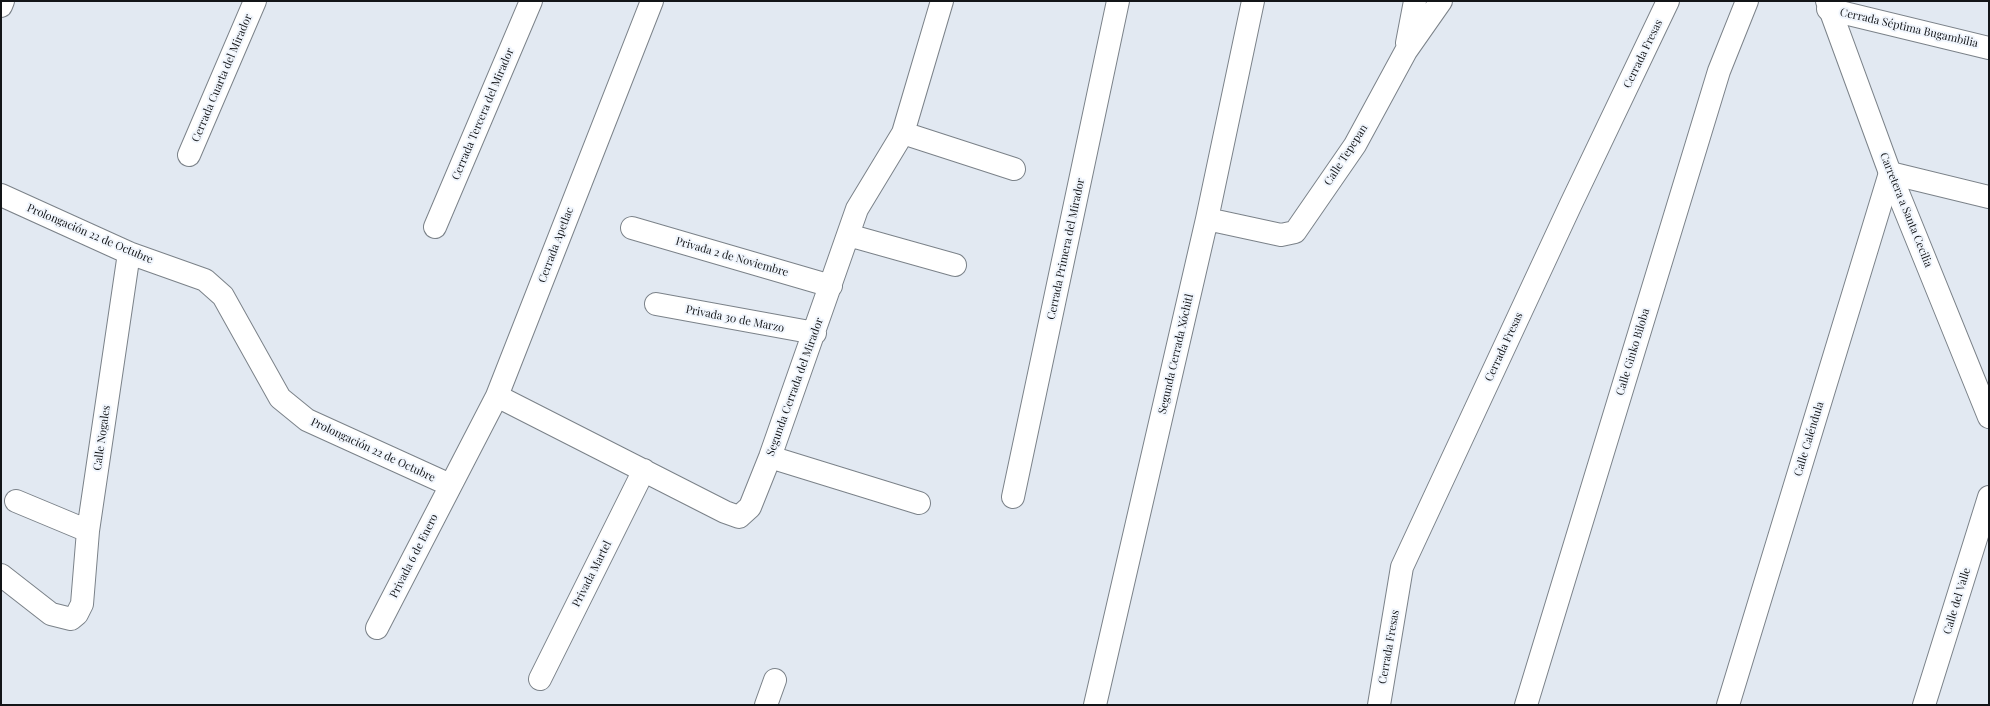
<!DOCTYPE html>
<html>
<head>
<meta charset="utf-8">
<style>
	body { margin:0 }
	#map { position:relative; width:1990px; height:706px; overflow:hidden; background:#e2e9f2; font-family:"Playfair Display",serif }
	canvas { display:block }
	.frame { position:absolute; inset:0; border:2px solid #131518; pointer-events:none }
</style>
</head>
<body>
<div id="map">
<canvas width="1990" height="706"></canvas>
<div class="frame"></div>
</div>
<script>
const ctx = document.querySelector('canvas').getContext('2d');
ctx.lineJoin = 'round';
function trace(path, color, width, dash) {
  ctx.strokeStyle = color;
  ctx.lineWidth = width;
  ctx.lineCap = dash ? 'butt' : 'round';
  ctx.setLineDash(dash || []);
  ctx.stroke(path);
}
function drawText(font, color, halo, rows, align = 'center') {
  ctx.font = font + ' "Playfair Display",serif';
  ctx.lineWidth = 4;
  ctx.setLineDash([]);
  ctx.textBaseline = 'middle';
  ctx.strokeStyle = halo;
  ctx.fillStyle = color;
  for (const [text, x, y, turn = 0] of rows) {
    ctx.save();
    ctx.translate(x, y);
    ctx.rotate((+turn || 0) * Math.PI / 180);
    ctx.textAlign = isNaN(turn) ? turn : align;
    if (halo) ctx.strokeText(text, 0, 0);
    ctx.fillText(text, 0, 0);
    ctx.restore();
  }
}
const minor = new Path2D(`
	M1 6 3 1
	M1828 9 1989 48
	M1407 43 1415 1
	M903 133 1014 169
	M189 155 255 1
	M1 195 129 253 205 280 223 296 280 398 307 420 450 485
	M1207 219 1281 235 1295 232 1355 145 1406 51 1441 1
	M435 227 531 1
	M632 228 831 286
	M848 235 955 265
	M656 304 815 333
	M497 396 725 512 739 517 750 507 770 457 857 209 903 133 942 1
	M770 457 919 503
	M1013 497 1118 1
	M16 501 88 531
	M1 575 51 614 71 619 77 614 82 604 88 531 129 253
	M377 628 497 396 652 1
	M540 679 644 470
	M766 705 775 680
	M1095 705 1207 219 1253 1
	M1379 705 1402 567 1571 204 1668 1
	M1526 705 1719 71 1747 1
	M1728 705 1890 173 1989 197
	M1924 705 1989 497`);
const major = new Path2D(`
	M1827 1 1890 173 1989 417`);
trace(minor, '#7b8289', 24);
trace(major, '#7b8289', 24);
trace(minor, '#fff', 22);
trace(major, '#fff', 22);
drawText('11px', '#131518', '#f1f6fd', [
	["Cerrada Séptima Bugambilia",1909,28,13],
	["Cerrada Fresas",1643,54,-64],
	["Cerrada Cuarta del Mirador",222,78,-67],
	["Cerrada Tercera del Mirador",483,114,-67],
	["Calle Tepepan",1346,155,-57],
	["Carretera a Santa Cecilia",1906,210,68],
	["Prolongación 22 de Octubre",90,234,23],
	["Cerrada Apetlac",556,245,-69],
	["Cerrada Primera del Mirador",1066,249,-78],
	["Privada 2 de Noviembre",732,257,16],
	["Privada 30 de Marzo",735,319,11],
	["Cerrada Fresas",1504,347,-65],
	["Calle Ginko Biloba",1633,352,-73],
	["Segunda Cerrada Xóchitl",1176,354,-77],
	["Segunda Cerrada del Mirador",795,387,-70],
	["Calle Nogales",102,438,-82],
	["Calle Caléndula",1809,439,-73],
	["Prolongación 22 de Octubre",373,450,25],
	["Privada 6 de Enero",414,556,-63],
	["Privada Martel",592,574,-63],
	["Calle del Valle",1957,601,-73],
	["Cerrada Fresas",1389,647,-80]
]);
</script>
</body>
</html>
